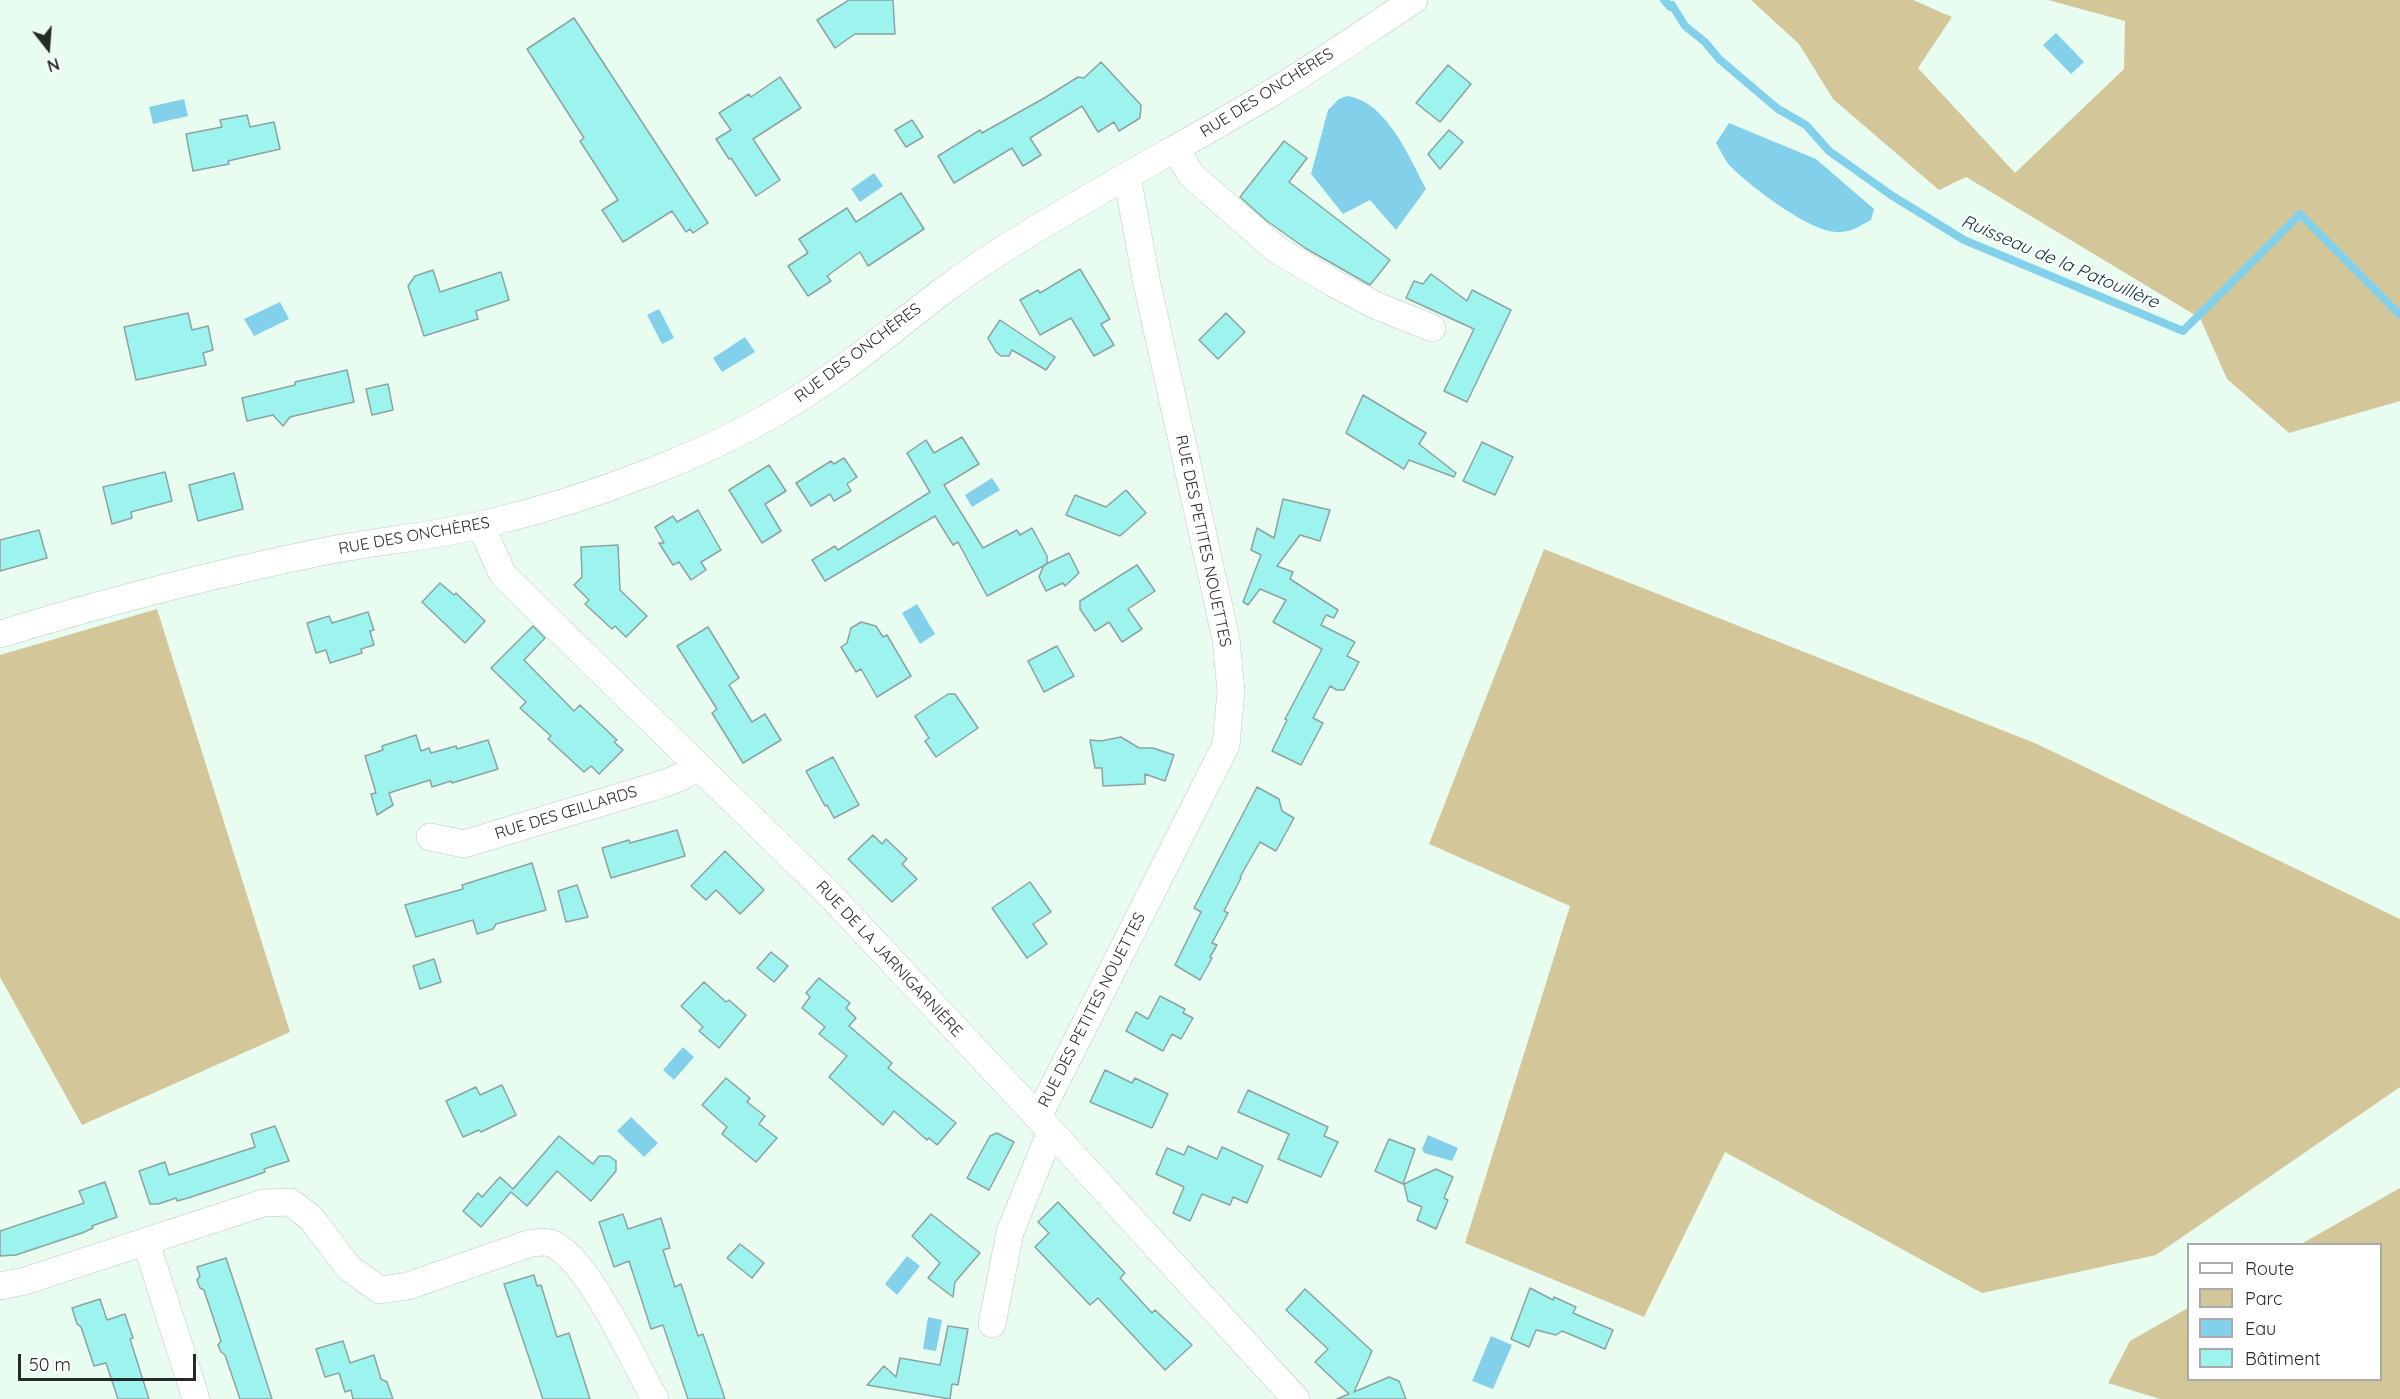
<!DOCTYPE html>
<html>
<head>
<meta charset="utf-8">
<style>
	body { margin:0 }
	#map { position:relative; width:2400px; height:1399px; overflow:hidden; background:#e8fdf0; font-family:Quicksand,sans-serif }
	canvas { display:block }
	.legend { position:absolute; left:2187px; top:1243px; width:195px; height:138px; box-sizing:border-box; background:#fff; border:2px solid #a8aba9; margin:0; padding:8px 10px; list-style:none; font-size:18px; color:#252c28 }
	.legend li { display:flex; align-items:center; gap:12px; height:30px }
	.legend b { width:30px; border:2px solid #a8aba9 }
	.north { position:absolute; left:18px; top:18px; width:60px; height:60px; -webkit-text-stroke:4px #fff; paint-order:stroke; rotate:163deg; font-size:16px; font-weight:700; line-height:24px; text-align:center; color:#252c28 }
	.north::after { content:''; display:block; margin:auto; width:21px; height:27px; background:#252c28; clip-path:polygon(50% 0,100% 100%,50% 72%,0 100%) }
	.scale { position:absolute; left:18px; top:1354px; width:178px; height:27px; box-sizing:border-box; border:3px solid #252c28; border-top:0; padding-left:8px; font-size:18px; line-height:21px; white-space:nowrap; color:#252c28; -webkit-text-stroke:4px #fff; paint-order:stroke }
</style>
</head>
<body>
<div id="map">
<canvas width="2400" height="1399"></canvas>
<ul class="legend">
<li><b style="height:8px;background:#fff"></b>Route</li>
<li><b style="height:16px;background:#d3c79a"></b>Parc</li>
<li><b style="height:16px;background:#83d0ea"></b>Eau</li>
<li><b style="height:16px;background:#9df3ed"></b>Bâtiment</li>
</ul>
<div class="north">N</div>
<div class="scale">50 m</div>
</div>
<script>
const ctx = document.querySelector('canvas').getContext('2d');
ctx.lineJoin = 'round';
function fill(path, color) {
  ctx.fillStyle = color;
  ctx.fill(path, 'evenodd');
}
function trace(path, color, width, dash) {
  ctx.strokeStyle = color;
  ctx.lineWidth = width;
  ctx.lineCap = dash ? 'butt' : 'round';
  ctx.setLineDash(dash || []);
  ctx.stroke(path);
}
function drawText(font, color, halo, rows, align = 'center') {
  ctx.font = font + ' Quicksand,sans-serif';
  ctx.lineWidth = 4.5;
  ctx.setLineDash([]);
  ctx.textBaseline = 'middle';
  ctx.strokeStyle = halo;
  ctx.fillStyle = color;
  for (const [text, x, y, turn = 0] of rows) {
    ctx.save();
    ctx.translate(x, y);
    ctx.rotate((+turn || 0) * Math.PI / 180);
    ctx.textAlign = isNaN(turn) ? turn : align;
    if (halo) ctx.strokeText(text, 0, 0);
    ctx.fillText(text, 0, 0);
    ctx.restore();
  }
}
fill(new Path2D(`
	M1751 0H1913L1952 17 1918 68 2015 173 2124 69 2125 21 2048 0H2400V401L2289 433 2227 379 2200 318 1966 177 1939 190 1833 99 1799 44Z
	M1544 549 2037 744 2400 919V1087L2156 1255 1982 1293 1725 1152 1644 1317 1465 1243 1570 906 1429 844Z
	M157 609 290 1032 82 1125 0 977V655Z
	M2400 1188V1399H2160L2108 1383 2130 1341 2188 1308V1380H2380V1244H2301Z`), '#d3c79a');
fill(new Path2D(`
	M2056 33 2084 62 2071 74 2043 45Z
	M1347 96C1386 101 1410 158 1426 189L1396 230 1370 200 1343 214 1311 174 1328 110 1339 99Z
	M184 99 188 116 153 124 149 107Z
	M1729 123 1816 159 1874 209 1871 220C1860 226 1850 233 1837 232 1810 232 1750 186 1731 167 1725 161 1721 151 1716 143Z
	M874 173 883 186 860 202 851 189Z
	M280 302 289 319 254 336 244 319Z
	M659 309 674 338 662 344 647 315Z
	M745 337 755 352 722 372 713 358Z
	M992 478 1000 490 972 507 965 495Z
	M917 604 935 634 920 644 902 613Z
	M683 1047 694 1057 674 1080 663 1070Z
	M631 1117 658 1143 644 1157 617 1131Z
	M1428 1135 1458 1148 1452 1161 1424 1153 1422 1149Z
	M907 1256 920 1266 897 1295 885 1284Z
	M928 1317 942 1320 936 1351 923 1349Z
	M1491 1336 1512 1345 1493 1389 1472 1381Z`), '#83d0ea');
trace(new Path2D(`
	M1664 0 1670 7 1672 5 1685 26 1705 42 1719 59 1778 109 1806 125 1829 151 1891 195 1964 240 2183 331 2300 214 2400 315`), '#83d0ea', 8);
const building = new Path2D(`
	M849 0H893L895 34H855L835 48 817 20Z
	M574 18 708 223 693 233 690 229 686 232 672 211 623 242 602 210 618 200 580 141 584 138 527 49Z
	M1101 62 1141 105 1140 118 1119 131 1114 122 1098 132 1082 106 1030 138 1041 155 1023 166 1012 148 954 183 938 156 980 130 982 133 1046 97 1078 77 1084 78Z
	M1448 65 1471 84 1440 122 1416 103Z
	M780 77 801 108 753 139 780 180 756 196 731 158 729 159 716 139 731 130 719 113 749 94 751 97Z
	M247 115 250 127 274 122 280 149 228 161 229 164 193 171 186 134 222 127 220 120Z
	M912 120 923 137 906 147 895 130Z
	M1449 130 1463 142 1440 169 1428 154Z
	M1284 141 1307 158 1289 182 1390 260 1370 285 1305 248 1267 221 1240 197Z
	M901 193 924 229 868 266 860 252 827 276 831 281 808 296 788 266 808 253 799 239 847 208 856 222Z
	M1080 269 1110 319 1101 324 1114 345 1094 356 1071 318 1040 335 1020 300 1038 290 1040 293Z
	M433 270 440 292 501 272 509 300 476 311 478 319 424 336 408 286 415 276Z
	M1431 274 1467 301 1472 290 1511 310 1467 402 1444 391 1474 329 1406 298 1414 281 1423 284Z
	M188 313 192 330 208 326 213 350 203 353 206 365 136 380 124 327Z
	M1226 313 1245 332 1218 359 1199 340Z
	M1000 320 1055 357 1046 370 1012 350 1009 356H1001L996 352 988 338Z
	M347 370 354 402 290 417 283 426 273 415 247 421 242 398 295 385V382Z
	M388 384 393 410 372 415 366 389Z
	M1363 395 1426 433 1419 444 1456 473 1454 477 1409 460 1404 469 1346 433Z
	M962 437 979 464 944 485 983 548 1017 530 1020 535 1032 528 1047 556V564L987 596 958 542 953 545 935 516 825 581 812 560 835 546 838 550 930 492 907 453 926 440 934 453Z
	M1482 442 1513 457 1495 495 1463 481Z
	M844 458 857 477 847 484 851 491 834 501 830 494 811 506 796 483 831 461 834 464Z
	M769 465 786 491 765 504 781 531 762 543 729 490Z
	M165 472 172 501 131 512 132 518 112 524 103 487Z
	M234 473 243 509 198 521 189 485Z
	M1126 490 1146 513 1120 536 1066 515 1075 495 1106 507Z
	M1283 499 1330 510 1320 541 1300 535 1277 566 1293 572 1290 579 1338 610 1334 618 1326 615 1321 625 1355 642 1347 656 1359 662 1344 690H1337L1330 686 1313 718 1323 723 1301 765 1272 751 1287 720 1285 719 1322 649 1273 622 1286 600 1260 589 1248 605 1243 602 1261 555 1251 550 1257 528 1274 538Z
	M698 510 721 550 701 562 706 570 691 580 679 562 673 565 659 543H664L655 527 673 516 677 522Z
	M39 530 47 558 0 571V540Z
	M618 545 620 590 647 616 626 637 615 626 612 629 585 604 589 600 574 585 582 577 581 547Z
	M1069 553 1079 573 1065 586 1063 583 1046 591 1039 577 1044 565Z
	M1137 565 1155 591 1128 609 1142 629 1122 642 1109 622 1095 631 1080 609V601Z
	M440 583 454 595 456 593 485 621 465 643 422 602Z
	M368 612 374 630 370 631 374 645 361 649 362 653 330 663 326 650 316 653 307 623 329 616 332 623Z
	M861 622 876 626 883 637 887 635 911 676 877 697 861 669 856 672 841 647 847 643 851 628Z
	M533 626 545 638 524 660 574 711 580 705 617 740 614 742 623 750 599 774 591 766 584 772 548 739 551 736 520 708 526 702 491 668Z
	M708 627 739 678 729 685 752 722 765 714 781 740 743 763 712 713 717 709 677 646Z
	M1057 646 1074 676 1044 692 1028 661Z
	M948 694H955L978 728 936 757 925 741 929 738 915 716Z
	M416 735 421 751 429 748 431 753 456 746 457 749 488 740 498 769 452 783 451 781 432 787 430 780 389 793 393 805 377 815 371 794 376 793 365 756 383 750 382 746Z
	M1121 737 1139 748H1153L1174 755 1165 781 1145 774V784L1103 786 1102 768H1095L1090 740 1101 741Z
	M833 757 859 805 834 818 827 805 825 806 806 771Z
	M1257 787 1279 799 1282 811 1294 818 1276 851 1260 842 1240 877 1241 878 1224 911 1228 913 1212 943 1217 945 1210 957 1212 958 1200 980 1175 965 1201 912 1194 908Z
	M677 830 685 856 611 878 602 848 629 840 630 843Z
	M873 835 882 844 886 839 907 859 902 864 917 879 892 902 848 859Z
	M725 851 764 890 740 914 716 890 706 900 691 886Z
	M532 863 546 910 496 924 493 929 477 934 473 920 416 937 405 905 463 889 462 885Z
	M1030 882 1051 912 1033 924 1047 944 1027 958 992 908Z
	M577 885 588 917 566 922 558 891Z
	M771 952 788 966 774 982 757 968Z
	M434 959 441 982 420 989 413 966Z
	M819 978 850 1003 846 1008 856 1018 849 1026 892 1063 888 1068 956 1123 937 1145 929 1138 927 1140 894 1111 883 1125 829 1077 847 1056 819 1034 825 1027 802 1008 810 997 806 993Z
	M704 982 726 1002 729 1000 746 1015 719 1048 699 1031 703 1027 681 1006Z
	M1160 996 1185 1009 1183 1013 1193 1018 1181 1039 1172 1034 1163 1051 1126 1031 1136 1012 1148 1019Z
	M1105 1070 1132 1083 1135 1078 1168 1094 1152 1128 1090 1102Z
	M726 1078 750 1098 747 1102 765 1116 759 1124 777 1138 756 1162 722 1134 727 1127 702 1105Z
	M502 1085 516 1115 481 1132 479 1130 463 1137 446 1101 476 1087 480 1095Z
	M1248 1090 1328 1127 1324 1136 1338 1142 1321 1177 1278 1159 1289 1134 1238 1112Z
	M275 1126 289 1161 264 1169 265 1172 254 1176 188 1198 177 1201 176 1198 158 1204H150L139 1171 165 1162 169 1175 255 1147 251 1134Z
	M997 1133 1014 1142 989 1190 967 1178 990 1136Z
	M559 1136 593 1164 599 1156H609L616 1161V1171L591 1201 557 1171 527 1206 511 1192 481 1227 463 1211 478 1193 482 1197 500 1177 513 1189Z
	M1389 1139 1415 1149 1403 1184 1375 1171Z
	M1188 1146 1217 1159 1222 1147 1263 1166 1247 1203 1233 1197 1230 1205 1202 1194 1190 1221 1173 1213 1184 1187 1156 1174 1167 1148 1184 1155Z
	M1436 1169 1453 1177 1444 1198 1448 1200 1436 1229 1417 1220 1422 1207 1408 1201 1404 1184Z
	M105 1182 117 1217 92 1226 93 1228 82 1233 16 1255 0 1256V1231L84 1203 79 1191Z
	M1058 1202 1125 1273 1120 1278 1152 1313 1155 1310 1192 1345 1165 1370 1098 1298 1090 1305 1035 1247 1049 1233 1038 1222Z
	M623 1214 628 1229 661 1218 670 1248 663 1250 675 1287 681 1284 698 1336 703 1334 725 1399H688L663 1325 651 1329 629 1261 614 1267 599 1222Z
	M931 1214 980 1253 955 1282 953 1297 928 1278 940 1263 912 1236Z
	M740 1244 764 1263 752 1278 727 1258Z
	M226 1258 242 1306 272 1399H240L225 1355 221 1352 218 1345 221 1341 204 1290 200 1288 197 1280 200 1276 197 1267Z
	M534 1275 537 1286 541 1285 557 1337 569 1333 590 1399H543L504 1284Z
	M1530 1288 1553 1300 1554 1297 1576 1307 1573 1313 1613 1330 1605 1349 1562 1331 1556 1335 1536 1330 1529 1347 1511 1339Z
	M1305 1289 1372 1351 1354 1392 1389 1377 1399 1381 1406 1399H1337L1349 1394 1315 1362 1328 1349 1286 1310Z
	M100 1299 107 1320 125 1314 133 1338 130 1339 149 1399H118L106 1363 94 1366 81 1327 77 1324 72 1308Z
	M948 1326 968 1329 958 1385 952 1384 950 1399 867 1385 884 1366 896 1377 900 1358 940 1365Z
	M343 1341 350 1363 374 1355 381 1379 387 1382 393 1399H353L351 1390 345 1392 339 1373 325 1377 316 1349Z`);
fill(building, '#9df3ed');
trace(building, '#8ba4a2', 1.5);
const minor = new Path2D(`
	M1176 148 1191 175 1277 250 1333 283 1377 306 1432 328
	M482 525 485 535 503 575 830 895 1038 1117 1296 1399
	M0 634C106 602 213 574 321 552 375 541 431 537 485 524 540 511 597 493 650 472 716 447 780 414 838 372 891 334 940 289 996 254 1084 197 1178 149 1268 95 1318 65 1365 32 1414 0
	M430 837 464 844 666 783 685 775 698 765
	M1038 1117 1226 745 1231 691 1226 639 1147 284 1129 187 1125 178
	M146 1242 196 1399
	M0 1286 25 1281 263 1203 290 1202 311 1218 349 1268 380 1290 408 1286 531 1243C537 1243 545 1241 550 1243 586 1254 636 1365 655 1399
	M992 1324 1010 1232 1051 1131`);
trace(minor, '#b8ccc0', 28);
trace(minor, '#fff', 27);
drawText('16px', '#252c28', '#fff', [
	["RUE DES ONCHÈRES",1267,93,-32],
	["RUE DES ONCHÈRES",858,353,-37],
	["RUE DES ONCHÈRES",414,536,-10],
	["RUE DES PETITES NOUETTES",1203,541,78],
	["RUE DES ŒILLARDS",566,813,-17],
	["RUE DE LA JARNIGARNIÈRE",889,959,47],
	["RUE DES PETITES NOUETTES",1092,1010,-63]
]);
drawText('italic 18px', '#092f3a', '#fff', [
	["Ruisseau de la Patouillère",2060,262,23]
]);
</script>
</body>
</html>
